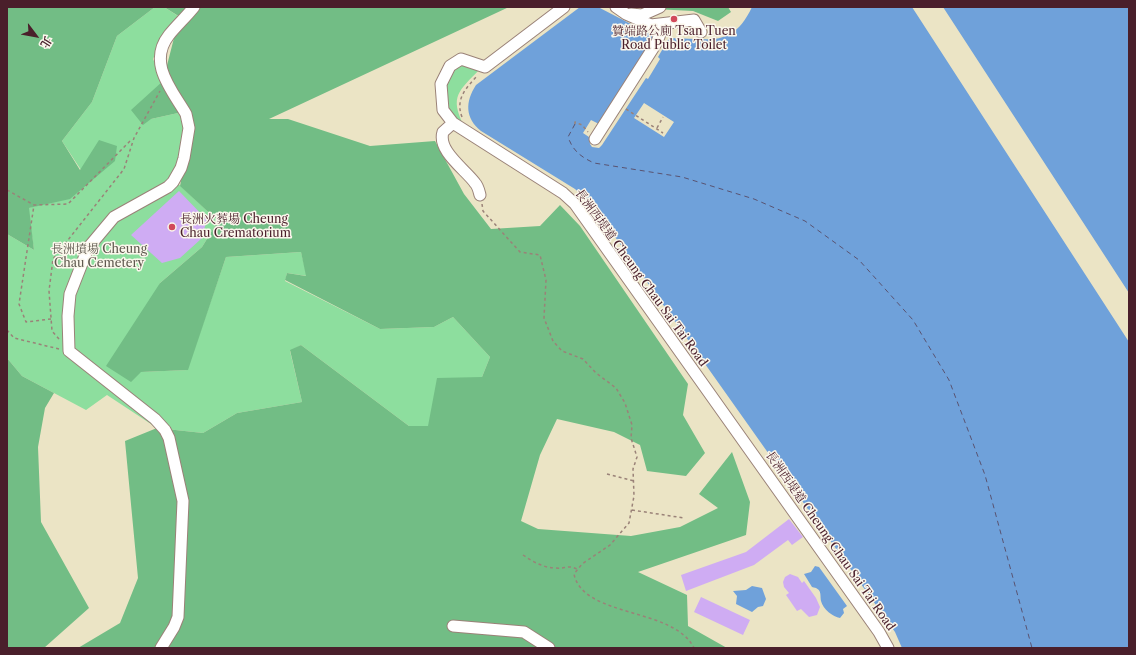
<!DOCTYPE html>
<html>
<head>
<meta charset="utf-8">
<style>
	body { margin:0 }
	#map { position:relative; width:1136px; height:655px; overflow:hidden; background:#ebe4c5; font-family:"Libre Caslon Text","Noto Serif TC",serif }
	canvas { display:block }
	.frame { position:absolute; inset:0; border:8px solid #4a1f2b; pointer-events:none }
	.north { position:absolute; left:16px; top:16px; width:40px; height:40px; -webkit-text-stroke:3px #fbf7ec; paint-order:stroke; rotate:122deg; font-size:11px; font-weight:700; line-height:16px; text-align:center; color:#4a1f2b }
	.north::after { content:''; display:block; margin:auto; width:14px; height:18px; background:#4a1f2b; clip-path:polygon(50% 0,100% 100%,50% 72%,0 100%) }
</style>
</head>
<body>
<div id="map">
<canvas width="1136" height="655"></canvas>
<div class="frame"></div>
<div class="north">北</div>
</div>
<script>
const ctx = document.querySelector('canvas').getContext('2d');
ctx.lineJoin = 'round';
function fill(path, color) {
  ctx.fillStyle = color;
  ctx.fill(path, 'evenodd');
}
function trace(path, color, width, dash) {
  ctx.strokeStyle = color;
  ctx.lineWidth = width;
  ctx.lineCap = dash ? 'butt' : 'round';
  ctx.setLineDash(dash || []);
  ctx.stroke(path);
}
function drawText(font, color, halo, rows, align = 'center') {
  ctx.font = font + ' "Libre Caslon Text","Noto Serif TC",serif';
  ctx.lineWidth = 3;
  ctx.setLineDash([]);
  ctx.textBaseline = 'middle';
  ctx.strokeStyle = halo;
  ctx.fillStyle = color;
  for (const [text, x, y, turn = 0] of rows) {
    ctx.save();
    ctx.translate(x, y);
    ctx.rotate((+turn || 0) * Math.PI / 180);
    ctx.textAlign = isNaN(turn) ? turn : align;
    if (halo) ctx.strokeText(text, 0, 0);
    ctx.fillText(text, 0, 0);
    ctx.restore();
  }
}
fill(new Path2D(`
	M155 7H164L178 16 162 38 153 59 163 81 151 119 178 113 184 121 182 154 171 177 218 221 202 247 160 283 140 372 187 370 226 257 301 252 307 276 287 273 285 281 380 329 434 327 453 317 490 357 482 377 428 427 409 426 301 345 290 351 302 402 237 413 203 433 157 428 107 395 86 410 22 376 7 358V234L34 250 28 208 70 198 81 170 62 141 92 102 117 36Z
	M462 63 480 69C459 91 449 96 464 126L449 112 445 83 451 69Z`), '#8dde9e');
fill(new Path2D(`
	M7 7H155L117 36 92 102 62 141 80 170 99 140 117 146 115 161 70 199 29 208 34 250 7 234Z
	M164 7H509L269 119H288L370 146 435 141 464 194 491 229 540 226 560 205 580 226 688 384 683 415 705 453 686 476 647 471 640 445 614 432 557 419 540 455 521 521 538 529 631 536 680 527 718 508 699 494 732 452 750 502 746 535 638 572 687 595 688 626 727 648H78L120 623 138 578 125 441 157 428 203 433 237 413 302 402 290 350 301 345 409 426H428L437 378 482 377 490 357 453 317 434 327 380 329 285 280 287 273 306 276 301 252 226 257 188 370 141 372 131 382 106 366 160 283 202 247 218 221 180 186 193 121 178 113 151 119 143 125 131 110 163 81 174 38 188 22Z
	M649 7H728L731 12 718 21 693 11 654 9Z
	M7 358 22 376 54 393 45 408 38 447 41 522 89 608 44 648H7Z`), '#72bd85');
fill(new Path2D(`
	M580 7H598L654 36 599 124 591 120 583 133 589 137 590 144 592 147 599 148 602 145 646 78 648 79 660 59 658 57 669 38C710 38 732 49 752 7H1129V648H902L895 632 591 203 575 189 481 131C465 118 465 102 476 85Z
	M815 566 819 567 847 606 843 609 844 613 840 618C833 617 823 609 821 601 820 593 822 589 812 587L804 574 811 572Z
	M752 586 762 588 766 599 763 606 758 607 752 612 736 604 737 596 733 591 746 590Z`), '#6fa1da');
fill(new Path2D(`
	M912 7H943L1129 293V342Z
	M644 103 674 122 664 137 634 118Z`), '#ebe4c5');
trace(new Path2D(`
	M575 124 568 137C573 151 581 157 594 163L682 177 754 199 805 221 859 260 913 320 949 380 985 475 1032 648`), '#595371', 1, [5, 4]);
fill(new Path2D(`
	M179 191 207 220 201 239 180 258 162 263 131 235Z
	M789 519 803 537 792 545 788 540 754 565 686 591 681 575 746 552Z
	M790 574 798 577 802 583 804 581 816 598 820 607 817 615 809 617 801 609 797 611 786 595 789 593 784 587 783 582 785 577Z
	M701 597 750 620 743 635 694 612Z`), '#cfacf3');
const minor = new Path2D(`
	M564 7 485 67 461 59 450 66 441 84 443 110 453 123 563 193 575 204 879 632 888 648
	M616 7 626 14 651 25 694 20 701 32
	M631 14 642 15 660 7
	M453 123 443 132C437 151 466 170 475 183 478 186 479 191 480 195
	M595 139 657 42 660 34V25
	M453 626 524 632 549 648
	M161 648 174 627 178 617 183 501 169 438 165 430 155 419 69 351 68 316 70 294 88 248 114 217 168 187 173 182 181 168 184 158 189 128 186 114C172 90 147 63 169 35 177 25 186 17 194 7`);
trace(minor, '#9a8278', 13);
trace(new Path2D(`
	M626 109 663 133
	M462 117C455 99 466 88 478 75
	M575 124V122L582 125 588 132
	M657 128 663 117
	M7 190 34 205
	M482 204 483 211 520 252 540 255 546 280 544 318 553 341 562 351 583 359 596 373 616 388 625 403 632 425 631 438 637 457 633 469 634 496 629 523 610 545 582 564 574 574C583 618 674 607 694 648
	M51 319 26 322 19 304 34 205 68 204 132 139
	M7 330 14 338 59 349
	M59 339 52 331 49 291 53 259 124 169 134 138 160 91
	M607 474 634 481
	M632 510 684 518
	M523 555C533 562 544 568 556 568 565 569 570 564 578 570`), '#9a8278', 1.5, [3, 3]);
trace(minor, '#fff', 11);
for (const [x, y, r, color] of [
	[674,19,4,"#d1495b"],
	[172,227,4,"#d1495b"]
]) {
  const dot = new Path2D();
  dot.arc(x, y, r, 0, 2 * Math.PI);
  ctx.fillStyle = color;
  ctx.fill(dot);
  trace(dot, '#fbf7ec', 1.5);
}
drawText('12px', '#4a1f2b', '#fbf7ec', [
	["贊端路公廁 Tsan Tuen",674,32],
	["Road Public Toilet",674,46],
	["長洲火葬場 Cheung",180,220,"left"],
	["Chau Crematorium",180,234,"left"]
]);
drawText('12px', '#5e584e', '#fbf7ec', [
	["長洲墳場 Cheung",99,250],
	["Chau Cemetery",99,264]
]);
drawText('12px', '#4a1f2b', '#fbf7ec', [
	["長洲西堤道 Cheung Chau Sai Tai Road",641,278,54],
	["長洲西堤道 Cheung Chau Sai Tai Road",830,541,55]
]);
</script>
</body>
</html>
